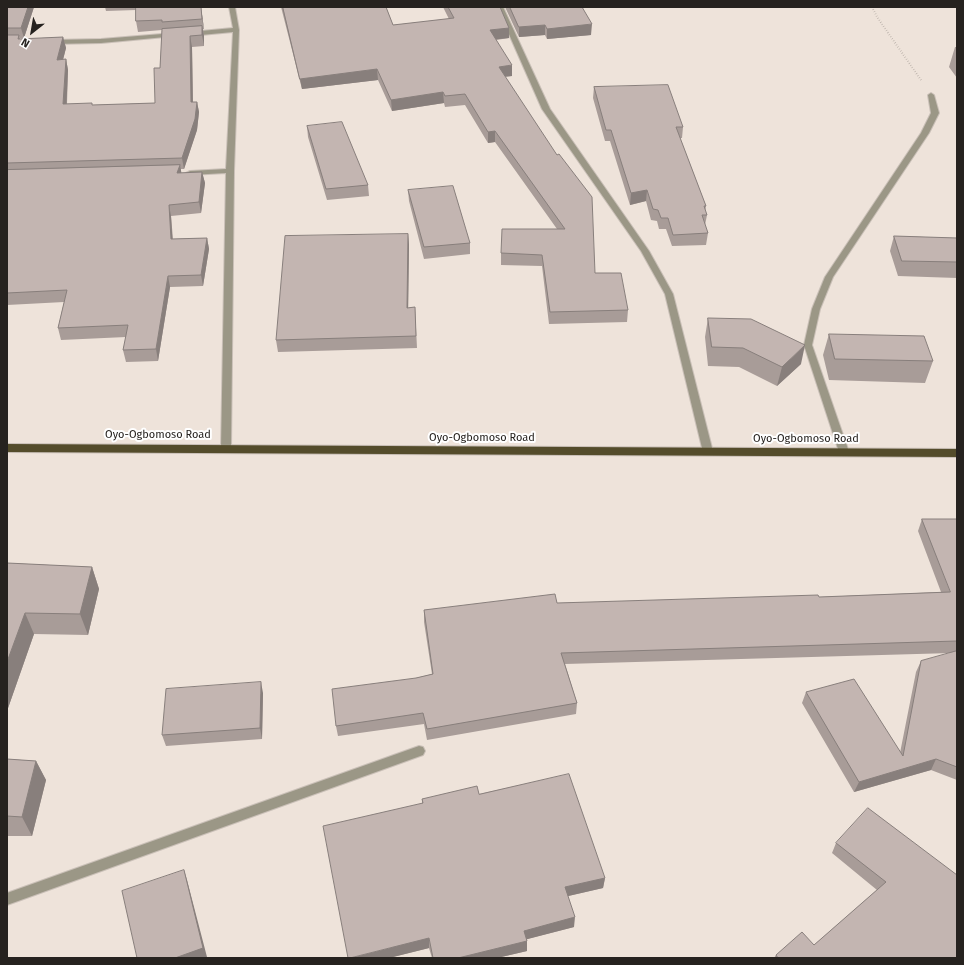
<!DOCTYPE html>
<html>
<head>
<meta charset="utf-8">
<style>
	body { margin:0 }
	#map { position:relative; width:964px; height:965px; overflow:hidden; background:#eee3da; font-family:"Fira Sans",sans-serif }
	canvas { display:block }
	.frame { position:absolute; inset:0; border:8px solid #26221f; pointer-events:none }
	.north { position:absolute; left:12px; top:12px; width:40px; height:40px; -webkit-text-stroke:3px #fff; paint-order:stroke; rotate:211deg; font-size:11px; font-weight:700; line-height:16px; text-align:center; color:#26221f }
	.north::after { content:''; display:block; margin:auto; width:14px; height:18px; background:#26221f; clip-path:polygon(50% 0,100% 100%,50% 72%,0 100%) }
</style>
</head>
<body>
<div id="map">
<canvas width="964" height="965"></canvas>
<div class="frame"></div>
<div class="north">N</div>
</div>
<script>
const ctx = document.querySelector('canvas').getContext('2d');
ctx.lineJoin = 'round';
function trace(path, color, width, dash) {
  ctx.strokeStyle = color;
  ctx.lineWidth = width;
  ctx.lineCap = dash ? 'butt' : 'round';
  ctx.setLineDash(dash || []);
  ctx.stroke(path);
}
function fill(path, color) {
  ctx.fillStyle = color;
  ctx.fill(path, 'evenodd');
}
function drawText(font, color, halo, rows, align = 'center') {
  ctx.font = font + ' "Fira Sans",sans-serif';
  ctx.lineWidth = 4;
  ctx.setLineDash([]);
  ctx.textBaseline = 'middle';
  ctx.strokeStyle = halo;
  ctx.fillStyle = color;
  for (const [text, x, y, turn = 0] of rows) {
    ctx.save();
    ctx.translate(x, y);
    ctx.rotate((+turn || 0) * Math.PI / 180);
    ctx.textAlign = isNaN(turn) ? turn : align;
    if (halo) ctx.strokeText(text, 0, 0);
    ctx.fillText(text, 0, 0);
    ctx.restore();
  }
}
const minor = new Path2D(`
	M229 7H235L239 30 234 171 231 449 226 452 221 449 226 173 190 175 186 173 190 171 226 169 233 32 190 36 187 34 190 32 233 28Z
	M497 7H503L550 109 649 251 673 294 713 452 711 454H705L703 452 665 294 641 251 542 109Z
	M174 33 176 34V36L101 43 52 44 49 42 52 40 101 39Z
	M931 93 934 95 939 113 929 133 833 277 820 309 812 345 849 452 844 455 839 452 804 345 812 309 825 277 921 133 931 113 928 95Z
	M419 746 423 747 425 751 423 755 7 905V893Z`);
const trunk = new Path2D(`
	M7 444 957 449V457L7 452Z`);
trace(minor, '#cac0b8', 2);
trace(trunk, '#cac0b8', 2);
trace(new Path2D(`
	M872 7 877 17 921 80`), '#aca39c', 2, [0.5, 2]);
fill(minor, '#9b9786');
fill(trunk, '#544c2b');
fill(new Path2D(`
	M7 7H34L24 38H20V39L63 37 66 48 63 60 66 59 68 70 67 104 93 105 155 103 160 68 162 30 138 32 136 21V10L106 11 105 7H201L204 29H203L204 36V46L192 47 193 102H197L199 112 197 130 184 169H181V173L202 172 205 183 201 213 171 216 173 239 207 238 209 249 203 286 170 287 158 361 126 362 123 350 126 337 61 340 58 328 64 302 7 305Z
	M281 7H386L393 25 449 19 443 7H500L509 28V38L496 40 512 76 505 77 595 273 628 310 627 322 549 324 542 266 501 265V253L557 229 495 142 488 143 465 105 445 107 444 103 392 111 378 80 302 89Z
	M505 7H582L591 35 547 39 545 35 519 37Z
	M955 47H957V78L949 67Z
	M594 87 683 127 682 138H680L706 206 705 212 707 215 705 225 708 233 706 245 672 246 666 229H659L657 221 651 220 646 201 630 205 610 141H605L593 98Z
	M307 126 368 185 369 196 327 200 308 137Z
	M408 190 470 243V254L424 259 409 201Z
	M408 234 409 245 408 308 415 307 417 348 278 352 276 340Z
	M894 236 957 238V278L898 276 890 251Z
	M708 318 801 364 777 386 739 367 708 366 705 337Z
	M829 334 933 361 925 383 829 380 823 355Z
	M922 519H957V780L931 770 854 792 802 703 806 692 900 753 916 672 921 661 952 653 565 664 577 703 576 714 427 740 424 724 338 736 336 726 416 678 432 674 424 622V610L557 603 819 597 941 592 918 531Z
	M7 563 92 567 99 589 88 635 34 634 7 711Z
	M263 693 262 739 166 746 162 735Z
	M7 759 36 761 46 780 32 836H7Z
	M479 794 605 878 603 888 568 896 574 927 527 939V951L497 958H432L429 948 389 958 422 803V799Z
	M836 843 957 875V958H774L776 955 814 945 877 890 832 853Z`), '#a89c98');
fill(new Path2D(`
	M28 7H34L24 38 21 28Z
	M201 7 204 29 202 19Z
	M592 24 591 35 547 39V29Z
	M545 25V35L519 37V27Z
	M202 26 204 36V46L202 35Z
	M509 28V38L490 40V30Z
	M190 36 192 47 193 113 191 102Z
	M63 37 66 48 60 71 57 60Z
	M66 59 68 70 66 115 63 104Z
	M512 65V76L499 77V67Z
	M377 69 378 80 302 89 300 79Z
	M443 92 444 103 392 111 391 100Z
	M197 102 199 112 197 130 184 169 182 158Z
	M495 131V142L488 143V132Z
	M180 165 182 176 177 173Z
	M202 172 205 183 201 213 199 202Z
	M647 190 646 201 630 205 631 193Z
	M169 205 171 216 173 250 171 239Z
	M408 234 409 245 408 319 407 308Z
	M207 238 209 249 203 286 201 275Z
	M168 276 170 287 158 361 156 349Z
	M805 345 801 364 777 386 782 367Z
	M92 567 99 589 88 635 80 614Z
	M25 613 34 634 7 711V662Z
	M261 682 263 693 262 739 260 728Z
	M936 759 931 770 854 792 859 782Z
	M36 761 46 780 32 836 22 817Z
	M184 870 187 880 207 957 205 958H175Z
	M605 878 603 888 564 897 565 887Z
	M575 917 574 927 524 940V931Z
	M429 938V948L389 958H350Z
	M527 941V951L497 958H458Z`), '#887f7c');
const building = new Path2D(`
	M7 7H28L21 28H7Z
	M136 7H201L202 19 162 22V20L136 21Z
	M283 7H386L393 25 454 18 448 7H500L509 28 490 30 512 65 499 67 557 155 559 154 592 197 595 273H621L628 310 550 312 542 255 501 253 502 229H565L495 131 488 132 465 94 445 96 443 92 391 100 377 69 300 79Z
	M510 7H582L592 24 547 29 545 25 519 27Z
	M202 26V35L190 36 191 102H197L195 119 182 158 7 163V35H19L18 39 63 37 57 60 66 59 63 104 92 103V105L155 103 154 68H160L162 29Z
	M668 85 683 127H676L706 206H704L707 215H702L708 233 673 235 668 218H661L658 210 653 209 647 190 631 193 611 130H606L594 87Z
	M342 122 368 185 326 189 307 126Z
	M180 165 177 173 202 172 199 202 169 205 171 239 207 238 201 275 168 276 156 349 123 350 128 325 58 328 67 290 7 293V170Z
	M453 186 470 243 424 247 408 190Z
	M408 234 407 308 415 307 416 336 276 340 285 236Z
	M894 236 957 238V262L902 261Z
	M708 318 751 319 805 345 782 367 743 348 712 347Z
	M829 334 924 336 933 361 835 359Z
	M922 519H957V641L561 653 577 703 427 729 423 713 336 726 332 689 416 678 433 674 424 610 555 594 557 603 818 595 819 597 950 592Z
	M7 563 92 567 80 614 25 613 7 662Z
	M957 651V767L936 759 859 782 806 692 854 679 903 756 921 661Z
	M261 682 260 728 162 735 166 689Z
	M7 759 36 761 22 817 7 816Z
	M569 774 605 878 565 887 575 917 524 931 527 941 458 958H433L429 938 350 958H348L323 826 423 803 422 799 477 786 479 794Z
	M868 808 957 875V958H778L776 955 802 932 814 945 886 882 836 843Z
	M184 870 203 948 175 958H137L122 891Z`);
fill(building, '#c3b5b1');
trace(building, '#887f7c', 1);
drawText('11px', '#26221f', '#fff', [
	["Oyo-Ogbomoso Road",158,435],
	["Oyo-Ogbomoso Road",482,438],
	["Oyo-Ogbomoso Road",806,439]
]);
</script>
</body>
</html>
